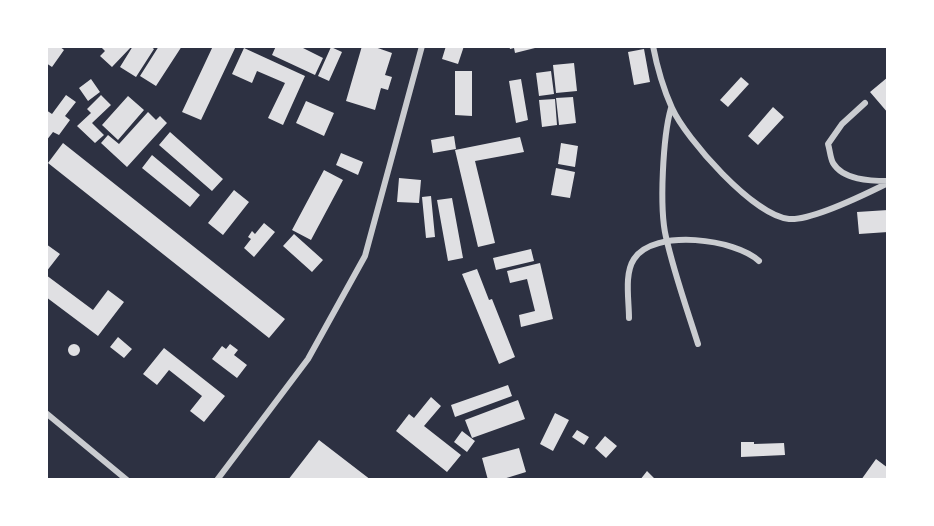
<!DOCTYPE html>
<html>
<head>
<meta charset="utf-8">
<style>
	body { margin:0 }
	#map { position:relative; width:934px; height:526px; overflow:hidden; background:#2d3142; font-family:"Asap Condensed",sans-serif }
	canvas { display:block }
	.frame { position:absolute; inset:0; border:48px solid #fff; pointer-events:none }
</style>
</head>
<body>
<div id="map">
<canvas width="934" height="526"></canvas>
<div class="frame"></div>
</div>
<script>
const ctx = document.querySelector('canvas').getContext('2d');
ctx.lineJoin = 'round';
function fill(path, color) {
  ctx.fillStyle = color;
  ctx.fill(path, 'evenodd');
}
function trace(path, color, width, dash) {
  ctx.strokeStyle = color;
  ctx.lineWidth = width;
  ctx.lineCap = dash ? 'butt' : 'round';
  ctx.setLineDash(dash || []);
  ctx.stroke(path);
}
fill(new Path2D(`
	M46 46H59L64 50 52 67 46 63Z
	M100 46H132L112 67 100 56 105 51Z
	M133 46H150L154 49 136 77 120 67Z
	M159 46H182L156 86 140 76Z
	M213 46H236L201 120 182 112Z
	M276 46H299L323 58 315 75 272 55Z
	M362 46H372L392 53 385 75 392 77 388 90 381 88 375 110 346 101Z
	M446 46H464L458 64 442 59Z
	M509 46H539V47L515 53 514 48 510 49Z
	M331 47 342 52 329 81 318 76Z
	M244 48 305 76 283 125 268 118 285 83 257 71 252 83 232 74Z
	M644 49 650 82 634 85 628 52Z
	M574 63 577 91 556 93 553 65Z
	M455 71H472V116L455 115Z
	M551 71 554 94 539 96 536 73Z
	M741 77 749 84 728 107 720 100Z
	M888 77V113L870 92Z
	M91 79 100 92 88 101 79 88Z
	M521 79 528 120 516 123 509 81Z
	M66 95 76 102 65 116 70 120 59 135 53 132 46 141V110L52 114Z
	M101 95 111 105 92 123 104 135 95 143 77 126 91 113 87 109Z
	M128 96 144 110 118 140 102 125Z
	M573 97 576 123 559 125 556 98Z
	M555 99 557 125 542 127 539 100Z
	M306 101 334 113 324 136 296 123Z
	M773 107 784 117 758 145 748 136Z
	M148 112 156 120 160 116 167 123 127 167 101 143 108 135 119 144Z
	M170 132 223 179 212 191 159 145Z
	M454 136 456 149 433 153 431 140Z
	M520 137 524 152 475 161 495 243 478 247 455 150Z
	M63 143 285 319 269 338 48 163Z
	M561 143 578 146 575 167 558 164Z
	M341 153 363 162 358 175 336 165Z
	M152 155 200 195 190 207 142 168Z
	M556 168 575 172 570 198 551 195Z
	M324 170 343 180 311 240 292 230Z
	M399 178 421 180 419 203 397 202Z
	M234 190 249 202 223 235 208 223Z
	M431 196 435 237 426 238 422 197Z
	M452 198 463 258 448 261 437 200Z
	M888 210V232L859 234 857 212Z
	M264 223 275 232 254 257 244 248 251 239 248 237 252 231 255 234Z
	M294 234 323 260 312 272 283 246Z
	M46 244 60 254 46 272Z
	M531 249 534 261 496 270 493 258Z
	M540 263 553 319 521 327 519 315 535 311 527 279 510 283 507 271Z
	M477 269 489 300 492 299 515 357 499 364 462 274Z
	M46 275 93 310 108 290 124 302 98 336 46 297Z
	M118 337 132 349 124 358 110 347Z
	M68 350a6 6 0 1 1 12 0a6 6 0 1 1-12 0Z
	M230 344 238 350 234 355 247 365 237 378 212 359 222 346 226 349Z
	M164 348 225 396 204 422 190 411 202 396 169 370 157 385 143 374Z
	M508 385 512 396 455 417 451 405Z
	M431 397 441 406 424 426 461 455 447 472 396 431 409 414 414 418Z
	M518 400 525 419 472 438 465 420Z
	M555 413 569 420 553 451 540 444Z
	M577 430 589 437 584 445 572 437Z
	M462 431 475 441 467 452 454 442Z
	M605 436 617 446 606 458 595 448Z
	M319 440 371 480H288Z
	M741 442H754V444L784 443 785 455 741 457Z
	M519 448 526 472 500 480H488L482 458Z
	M876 459 888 468V480H861Z
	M647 471 656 480H640Z`), '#e0e0e3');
trace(new Path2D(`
	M653 46C657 67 663 88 672 108 686 139 754 216 789 219 812 221 866 194 888 183
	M865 103 842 124 828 144C830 150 830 157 833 163 843 180 870 181 888 181
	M671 108C663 136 659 208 666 237 674 273 687 309 698 344
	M629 318C629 300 624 274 634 259 654 228 736 239 759 261
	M46 413 127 480
	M217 480 308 359 365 256 422 46`), '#caccd0', 6);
</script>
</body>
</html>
